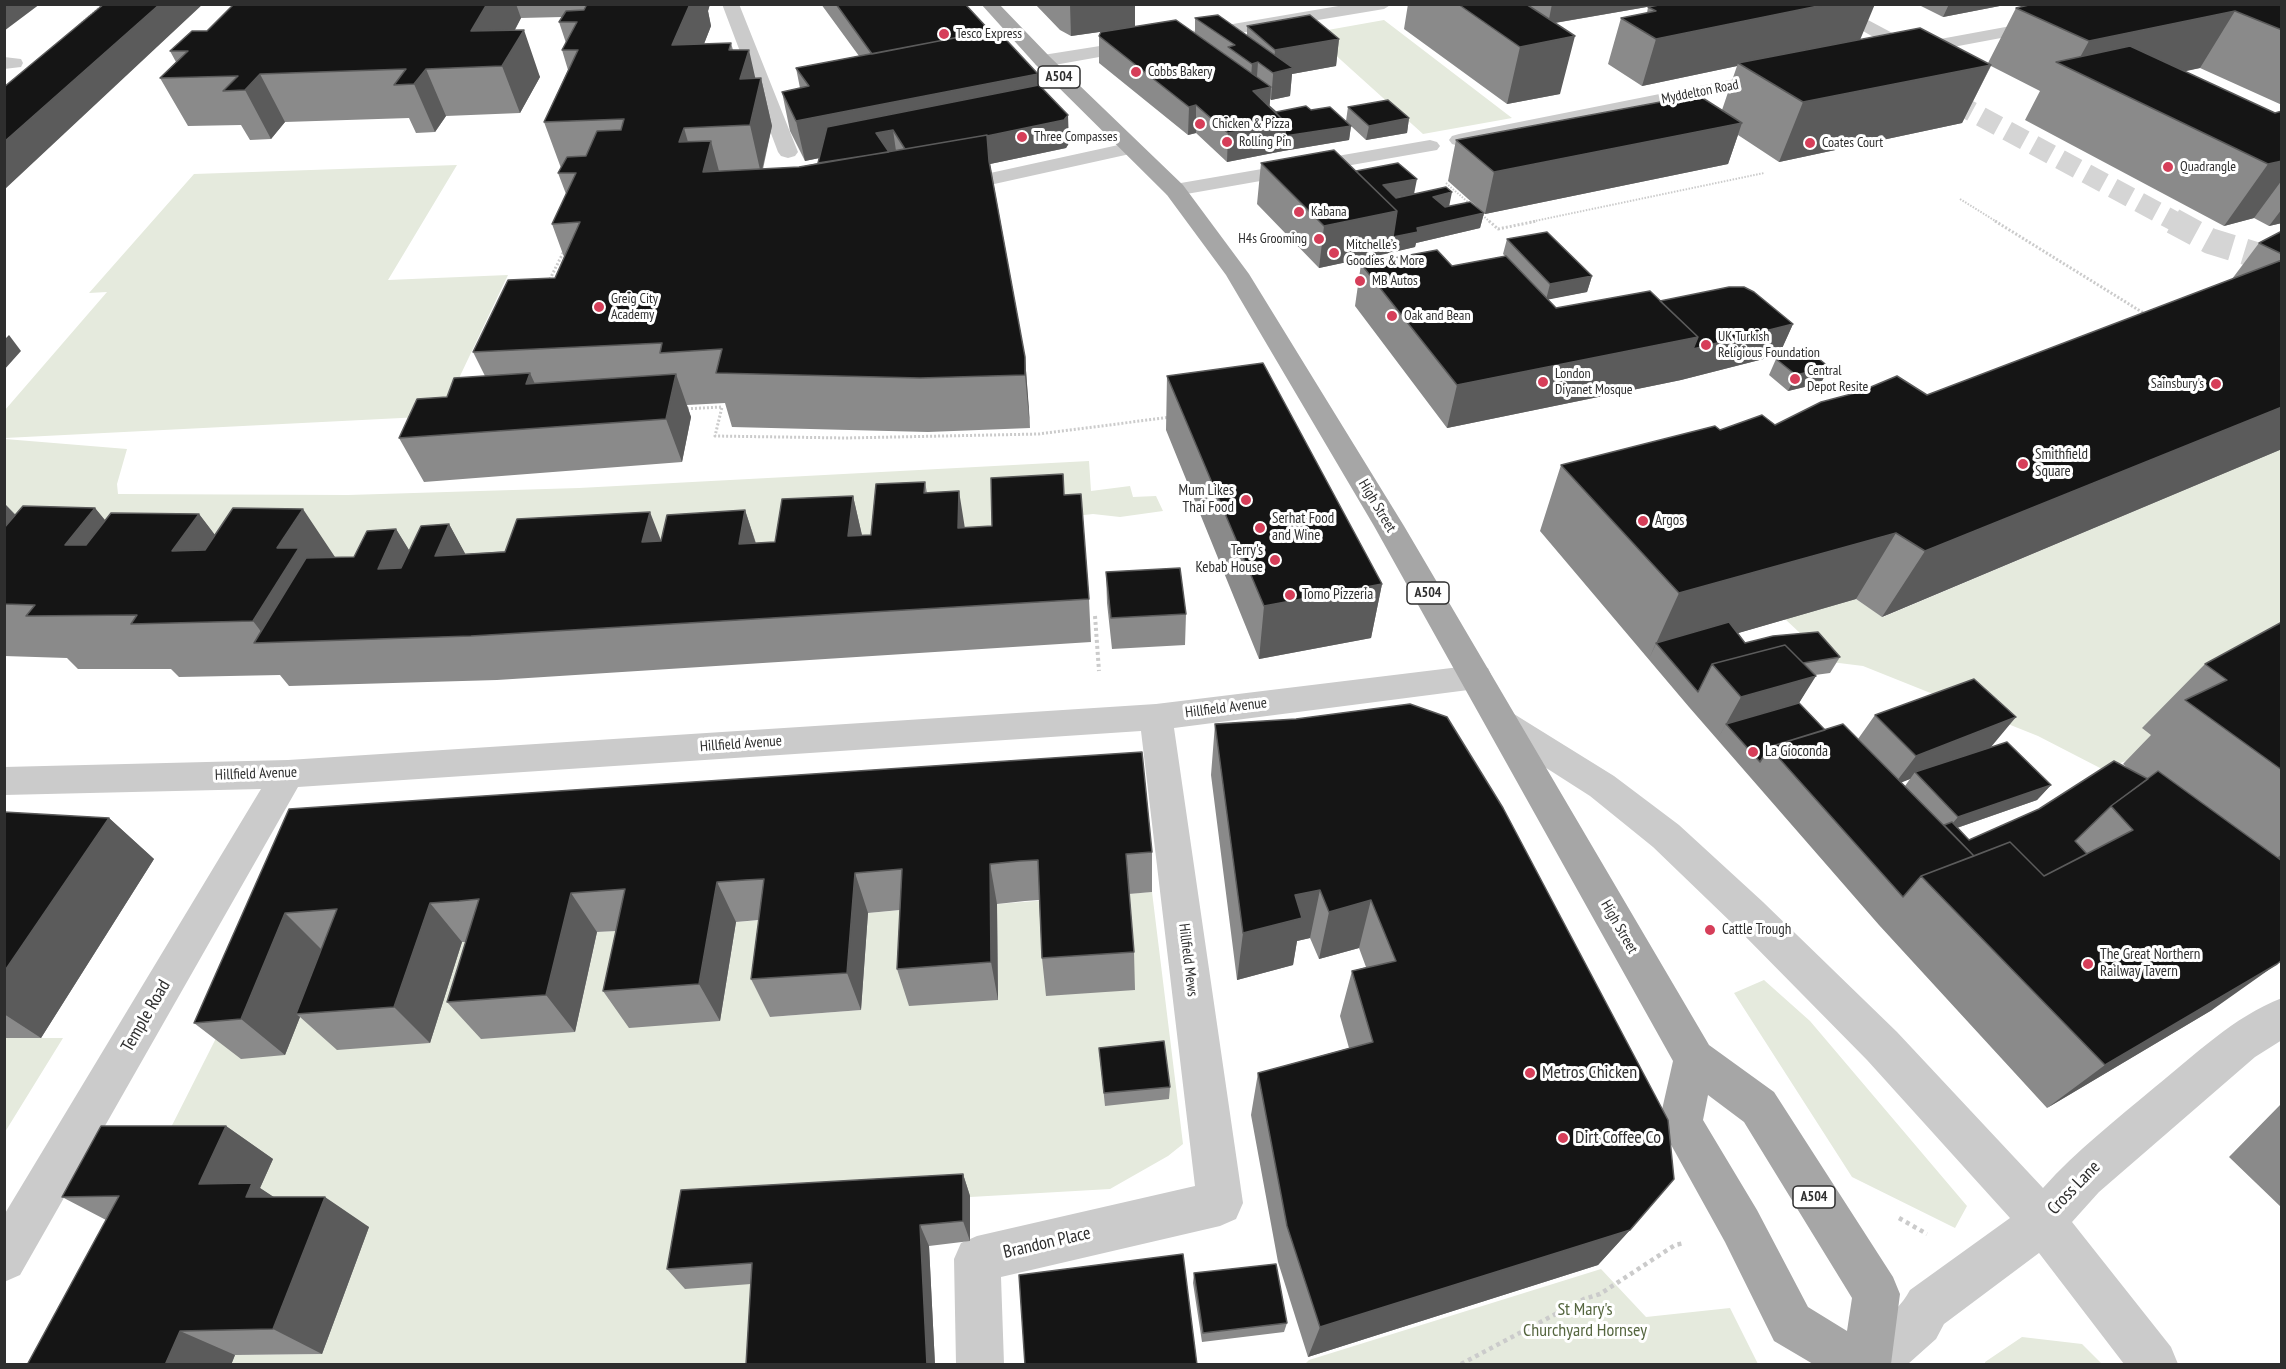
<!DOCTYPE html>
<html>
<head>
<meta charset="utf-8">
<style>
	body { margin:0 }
	#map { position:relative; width:2286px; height:1369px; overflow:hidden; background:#fff; font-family:"PT Sans Narrow",sans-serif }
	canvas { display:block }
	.frame { position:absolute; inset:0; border:6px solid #2e2e2e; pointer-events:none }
</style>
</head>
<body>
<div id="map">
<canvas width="2286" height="1369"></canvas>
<div class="frame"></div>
</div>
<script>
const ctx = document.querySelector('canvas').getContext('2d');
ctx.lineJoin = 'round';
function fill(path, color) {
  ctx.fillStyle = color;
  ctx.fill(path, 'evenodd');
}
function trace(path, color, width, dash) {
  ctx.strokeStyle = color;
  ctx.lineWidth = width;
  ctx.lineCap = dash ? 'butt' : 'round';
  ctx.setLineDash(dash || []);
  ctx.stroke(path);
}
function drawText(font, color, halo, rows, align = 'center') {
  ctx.font = font + ' "PT Sans Narrow",sans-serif';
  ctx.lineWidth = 6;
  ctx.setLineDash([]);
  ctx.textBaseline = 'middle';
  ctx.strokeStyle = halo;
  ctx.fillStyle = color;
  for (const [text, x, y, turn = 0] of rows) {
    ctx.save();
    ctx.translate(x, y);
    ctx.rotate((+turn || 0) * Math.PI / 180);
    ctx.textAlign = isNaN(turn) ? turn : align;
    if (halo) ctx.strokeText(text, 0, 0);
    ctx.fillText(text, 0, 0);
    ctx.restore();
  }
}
fill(new Path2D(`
	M1384 20 1512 118 1423 134 1311 33Z
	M457 165 388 280 508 275 441 416 5 438V410L107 292 89 293 194 174Z
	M5 439 127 449 117 484 118 494 348 495 579 488 1089 461 1091 491 1130 486 1133 497 1156 496 1163 511 1120 517 1093 514 1066 517 997 570 880 579 540 563 5 553Z
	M2281 449V650C2228 693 2170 752 2102 769L2038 736 1863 666 1831 662 1785 619 1856 599 1883 617Z
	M306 860 324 952 490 940 575 1032 597 932 648 929 720 1021 736 922 763 920 770 1017 861 1010 868 913 913 909 998 1000 997 904 1152 892 1183 1144 1168 1156 1110 1189 953 1198 768 1283 763 1364H231L235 1355 322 1354 155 1159Z
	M1764 980 1810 1021 1967 1206 1955 1228 1852 1177 1734 993Z
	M5 1038H63L5 1132Z
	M1601 1269 1646 1317 1730 1308 1758 1364H1305L1309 1360Z
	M2022 1337 2082 1344 2102 1364H1985V1362Z`), '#e5eadd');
trace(new Path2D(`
	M1928 88 2176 222`), '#d5d5d5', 20, [20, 10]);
trace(new Path2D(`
	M2173 221 2210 241 2282 263`), '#d5d5d5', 26, [26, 13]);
trace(new Path2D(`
	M79 25 103 4
	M1446 183 1470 204
	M1960 199 1997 222
	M1480 213 1490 222
	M1530 222 1764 173`), '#cbcbcb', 2, [1.5, 1.5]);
trace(new Path2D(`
	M1489 221 1498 229 1537 221
	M1995 221 2145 314
	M548 283 565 249
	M683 409 722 407 715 436 846 438 1039 434 1171 417`), '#cbcbcb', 3, [2, 2]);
trace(new Path2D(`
	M1095 616 1099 671`), '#cbcbcb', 4, [3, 3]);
trace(new Path2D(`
	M1899 1218 1927 1234
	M1461 1364 1584 1299 1600 1294 1675 1245 1684 1243`), '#cbcbcb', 4.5, [4, 4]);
fill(new Path2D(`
	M722 4H739L798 152 795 156 788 158 781 156 778 152Z
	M1350 4H1392L1384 9 1192 41 1186 40 1183 36 1186 32 1192 31Z
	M1816 4H1838L1913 44 2049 19 2055 20 2058 24 2055 28 2049 29 1905 56 1899 55 1896 50Z
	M1144 39 1150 40 1153 44 1150 48 1043 67 1036 65 1034 61 1036 57 1043 55Z
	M4 57 21 59 23 63 21 67 4 69Z
	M1775 71 1782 73 1784 77 1782 81 1459 146 1452 144 1449 140 1452 136 1459 134Z
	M1430 140 1437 142 1440 146 1437 150 1175 196 1167 195 1164 190 1167 185 1175 184Z
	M1132 142 1139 144 1142 148 1139 152 949 194 941 193 938 188 941 183 949 182Z
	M1476 665 1488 668 1492 677 1488 686 1476 689 1174 728 1243 1203 1236 1219 1220 1226 1001 1277 1004 1364H956L954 1259 961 1243 977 1236 1195 1186 1141 731 298 787 20 1275 4 1282V1215L261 789 4 795V767L288 760 1156 704Z
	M1502 710 1514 714 1614 776 1679 825 1763 902 1897 1032 2043 1188C2077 1150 2116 1120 2155 1087 2195 1055 2233 1017 2282 998V1040L2255 1057 2099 1192 2072 1222 2171 1347 2178 1364H2124L2039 1253 1944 1324 1936 1339 1908 1364H1848C1858 1332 1894 1321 1910 1290L2010 1218 1867 1060 1735 926 1653 847 1590 796 1490 732 1485 723 1490 714Z`), '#cbcbcb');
fill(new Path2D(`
	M981 4H999L1050 57 1183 185 1249 274 1404 526 1709 1045 1774 1092 1893 1277 1900 1294 1891 1364H1813L1774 1341 1725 1242 1659 1123 1673 1061 1374 526 1226 275 1167 195 1036 65ZM1708 1095 1744 1122 1852 1298 1847 1331 1808 1307 1757 1210 1703 1120Z`), '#a6a6a6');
fill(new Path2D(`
	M234 4H710L708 11 711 26 704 44 731 43 733 50 755 79 761 78 772 126 763 169 799 167 818 163 819 158 805 161 790 131 782 92 800 88 796 68 859 56 821 4H965L1039 85 1069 143 1066 148 990 164 1025 357 1030 428 928 432 732 427 725 403 687 405 691 417 682 462 424 482 399 438 447 397 485 376 473 352 555 278 564 257 552 224 566 194 558 173 561 168 544 122 568 70 562 50 566 43 559 22 562 17 521 18 515 30 540 77 520 113 446 116 435 132 416 133 409 118 285 122 271 139 250 140 241 125 188 126 160 78 176 62 170 51 207 31Z
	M1035 4H1135V27L1195 33V18L1247 35V26L1339 39 1336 66 1292 74 1290 96 1271 100 1270 99 1269 106 1276 112 1311 110 1346 121 1348 107 1409 118 1407 133 1366 140 1351 126 1349 140 1283 151 1227 162 1196 133 1188 135 1099 63V36L1134 27 1071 36 1060 30Z
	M1408 4H1664L1555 23 1560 94 1507 104 1404 29Z
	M1917 4H2010L1943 17Z
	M2282 4V105L2200 68 2184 71 2275 113 2282 111V223L2269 226 2254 218 2224 226 2025 120 2040 91 1991 66 1962 123 1779 162 1738 135 1728 164 1485 214 1448 181 1456 140 1722 110 1737 66 1642 86 1608 64 1621 18 1647 13 1648 7 1860 40 1988 63 2016 8Z
	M1261 163 1356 171 1449 206 1484 213 1480 228 1416 243 1415 247 1319 268 1257 204Z
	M2282 231V449L1882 617 1856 599 1738 633 1745 643 1840 657 1830 673 1815 675 1799 703 1825 730 1858 739 1875 715 1991 747 2051 785 2037 800 1957 828 1969 840 2129 769 2123 764 2151 735 2142 728 2205 664 2282 622V860L2212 1010 2047 1108 1879 925 1689 707 1540 531 1561 465 1720 430 1775 425 1927 395 2232 279 2259 243ZM1910 779 1905 786 1901 782Z
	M1507 239 1592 276 1587 292 1548 299 1556 308 1660 301 1793 324 1779 355 1681 380 1447 428 1355 306 1361 264 1452 266 1505 256 1503 254Z
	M1776 359 1829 367 1821 383 1788 391 1769 375Z
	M1167 376 1382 584 1371 638 1259 659 1166 430Z
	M925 482 927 493 964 528 992 526 1064 495 1089 599 1091 642 497 680 289 686 280 675 179 677 171 669H78L67 658 4 656V503L16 515 95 508 105 521 199 514 215 535 335 557H354L396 529 409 550 449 524 465 554 661 540 745 510 756 543 775 542 853 496 862 535H871Z
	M1106 572 1186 614 1185 645 1112 649 1107 603Z
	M1296 719 1630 1230 1598 1265 1308 1357 1278 1262 1251 1115 1258 1073 1349 1048 1340 1016 1352 971 1366 967 1359 948 1319 959 1310 938 1297 941 1293 965 1237 980 1211 775 1215 724Z
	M289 809 1152 852V892L1129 894 1134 952 1135 990 1046 996 1042 958 1039 900 1025 901 997 904 998 1000 909 1006 897 969 900 910 868 913 861 1010 770 1017 751 979 759 920 736 922 720 1021 629 1028 603 991 616 931 597 932 575 1032 481 1039 447 1002 466 942H462L430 1043 337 1050 300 1017 285 1055 241 1059 194 1023Z
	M4 812 109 818 154 859 41 1038H4Z
	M1099 1048 1170 1087 1169 1099 1105 1106Z
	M2282 1103V1208L2229 1157Z
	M226 1126 273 1159 260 1188 273 1197 369 1227 322 1354 235 1355 231 1365H27L106 1220 62 1197Z
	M963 1174 970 1196V1241L929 1246 935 1365H746L751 1284 685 1289 667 1269Z
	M1194 1273 1287 1323 1284 1332 1202 1342 1193 1283Z`), '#8a8a8a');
fill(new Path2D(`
	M4 4H40L4 31Z
	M160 4H203L4 190V142Z
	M487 4H516L521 18 495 66 471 31Z
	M690 4H710L708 11 711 26 685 92 672 45Z
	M1070 4H1135V27L1071 36Z
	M1552 4H1664L1548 24Z
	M1828 4H1875L1860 40 1738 63 1737 66 1642 86 1656 39Z
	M1949 4H2010L1943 17Z
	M2235 11 2200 68 2110 88 2073 70 2089 41Z
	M524 30 540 77 520 113 502 66Z
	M1575 36 1560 94 1507 104 1520 47Z
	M1339 39 1336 66 1292 74 1290 96 1271 100 1275 50Z
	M749 50 758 90 761 78 772 126 761 174 750 125 740 79Z
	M1258 62 1256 90 1250 91 1252 64Z
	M1991 65 1962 123 1779 162 1803 102Z
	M426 69 446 116 435 132 414 84Z
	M260 74 285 122 271 139 245 90Z
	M1038 74 1041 113 893 130 897 158 878 146 805 161 796 121Z
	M1271 87 1269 115 1253 91Z
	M1196 105V133L1188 135 1189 107Z
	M1068 115 1069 143 1066 148 990 164 908 152Z
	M1409 118 1407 133 1366 140 1369 126Z
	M1286 123 1351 126 1349 140 1283 151 1227 162 1228 133Z
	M1742 123 1728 164 1485 214 1494 172Z
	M684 128 698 177 679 142Z
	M711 141 724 190 703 172Z
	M2282 161V180L2254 218 2224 226 2268 164Z
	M1417 179 1414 194 1380 200 1383 185Z
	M1452 192 1449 207 1430 212 1433 197Z
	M2282 209V223L2269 226Z
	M1397 211 1390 253 1319 268 1324 226Z
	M1484 213 1480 228 1416 243 1415 247 1390 253 1393 237 1417 228Z
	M1592 276 1587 292 1546 300 1550 284Z
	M1793 324 1779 355 1681 380 1447 428 1457 385 1698 337Z
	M9 335 21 351 4 370V340Z
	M1025 357 1029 410 1030 428 1025 375Z
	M1829 367 1821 383 1788 391 1796 375Z
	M530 373 550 417 526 384Z
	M676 374 691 417 682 462 666 419Z
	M2282 407V449L1882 617 1925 551Z
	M959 491 966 535 958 528Z
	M853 496 863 540 848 536Z
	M4 503 50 553 4 567Z
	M95 508 140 562 65 545Z
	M303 509 339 563 269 642 253 621 277 548Z
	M745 510 759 554 739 544Z
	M650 512 667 556 642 542Z
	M199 514 240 568 172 551Z
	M449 524 473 568 435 556Z
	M396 529 423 573 378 569Z
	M1896 533 1856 599 1666 654 1656 643 1649 659 1679 593Z
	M1382 584 1371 638 1259 659 1264 606Z
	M1816 676 1789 719 1726 724 1717 740 1741 697Z
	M2016 717 1991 747 1915 772 1910 779 1893 786 1916 756Z
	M2051 785 2037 800 1945 832 1958 817Z
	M109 818 154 859 41 1038 4 1014V972Z
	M2282 854V860L2260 871Z
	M990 864 997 904 998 1000 991 962Z
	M855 873 868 913 861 1010 847 973Z
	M717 882 736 922 720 1021 699 984Z
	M1320 890 1310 938 1297 941 1293 965 1237 980 1243 933 1295 895Z
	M571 893 597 932 575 1032 546 995Z
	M1371 900 1359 948 1319 959 1329 912Z
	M430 903 462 942 430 1043 394 1007Z
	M285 913 324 952 296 1014 300 1017 285 1055 241 1019Z
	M2277 964 2212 1010 2047 1108 2105 1065Z
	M226 1126 273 1159 260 1188 300 1214 199 1184Z
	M963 1174 970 1196V1241L963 1221Z
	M325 1197 369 1227 322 1354 273 1329Z
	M920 1225 929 1246 935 1365H927Z
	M1630 1230 1598 1265 1308 1357 1320 1327Z
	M180 1331 235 1355 231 1365H165Z`), '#5b5b5b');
const building = new Path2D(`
	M104 4H160L4 142V87Z
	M234 4H487L471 31 524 30 502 66 426 69 414 84 394 85 406 69 260 74 245 90 223 91 238 76 160 78 188 51H170L192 31H207Z
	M587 4H690L672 45 731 43 729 50H749L740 79 761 78 750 125 684 128 679 142 711 141 703 172 799 167 987 135 989 161 1025 357V375L920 378 716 373 722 349 660 353 662 343 473 352 508 280 555 278 580 222 552 224 576 173H558L567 157 586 156 597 131 621 130 624 119 544 122 578 50H562L577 22H559L566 11 584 10Z
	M836 4H965L990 31 872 54Z
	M1458 4H1526L1575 36 1520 47Z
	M1664 4H1828L1656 39 1621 18 1656 11 1648 7Z
	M2033 4H2282V30L2235 11 2089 41 2016 8Z
	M1218 15 1293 68 1273 73 1258 62 1252 64 1228 47 1235 45 1195 18Z
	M1310 15 1339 39 1275 50 1247 26Z
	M1176 20 1271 87 1253 91 1286 123 1228 133 1196 105 1189 107 1099 36 1101 32Z
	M1920 28 1991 65 1803 102 1738 63Z
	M997 30 1038 74 796 121 782 92 809 86 796 68Z
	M2130 46 2275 113 2282 111V161L2268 164 2056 62Z
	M1039 85 1068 115 1064 120 987 136V135L905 149 893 130 876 133 889 152 818 163 827 127Z
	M1698 95 1742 123 1494 172 1456 140Z
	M1388 100 1409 118 1369 126 1348 107Z
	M1268 105 1276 112 1306 106 1311 110 1330 107 1351 126 1285 136 1286 123Z
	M1334 150 1397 211 1324 226 1261 163Z
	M1398 163 1417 179 1383 185 1396 198 1446 187 1452 192 1433 197 1445 207 1470 202 1484 213 1417 228 1418 232 1393 237 1397 211 1356 171Z
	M2282 231V254L2259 243Z
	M1547 232 1592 276 1550 284 1507 239Z
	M1437 250 1452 266 1506 256 1556 308 1650 291 1698 337 1457 385 1361 264Z
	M2282 260V407L1925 551 1896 533 1679 593 1561 465 1715 426 1720 430 1762 415 1775 425 1821 402 1859 392 1897 376 1927 395Z
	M1729 287H1744L1754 292 1793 324 1693 349 1698 337 1660 301Z
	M1809 351 1829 367 1796 375 1776 359Z
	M1263 363 1382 584 1264 606 1167 376Z
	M530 373 526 384 676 374 666 419 399 438 417 399 447 397 454 378Z
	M1063 474 1064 495 1081 494 1089 599 471 636 254 643 306 558 354 557 367 531 396 529 378 569 401 568 421 526 449 524 435 556 505 552 517 519 650 512 642 542 661 541 667 515 745 510 739 544 775 542 782 499 853 496 848 536 871 535 876 484 925 482 924 493 959 491 958 528 992 526 991 478Z
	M23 506 95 508 65 545H86L111 513 199 514 172 551 205 550 233 508 303 509 277 548H299L253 621 131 624 137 615 26 616 35 605 4 604V528Z
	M1180 568 1186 614 1111 618 1106 572Z
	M1729 622 1745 643 1773 636 1818 632 1840 657 1803 663 1785 645 1712 664 1698 692 1656 643Z
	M2282 622V770L2185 700 2227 680 2205 664Z
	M1785 645 1816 676 1741 697 1712 664Z
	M1974 679 2016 717 1916 756 1875 715Z
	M1799 703 1825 730 1769 747 1760 762 1726 724Z
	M1410 704 1447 717 1503 808 1668 1120 1674 1179 1630 1230 1320 1327 1287 1226 1258 1073 1373 1042 1352 971 1396 961 1371 900 1329 912 1320 890 1295 895 1302 918 1243 933 1215 724 1296 719Z
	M1843 724 1974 856 1921 876 1903 897 1769 747Z
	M2007 742 2051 785 1958 817 1915 772Z
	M1142 752 1152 852 1126 854 1134 952 1042 958 1038 860 1019 861 990 864 991 962 897 969 902 869 855 873 847 973 751 979 764 879 745 880 717 882 699 984 603 991 625 889 571 893 546 995 447 1002 479 899 459 901 430 903 394 1007 296 1014 337 909 285 913 241 1019 194 1023 289 809Z
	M2114 761 2148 779 2111 806 2075 841 2087 854 2044 876 2010 842 1974 856 1944 825 1952 822 1969 840 2039 809Z
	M2158 771 2282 861V960L2277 964 2105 1065 1921 876 2010 842 2044 876 2133 830 2111 806Z
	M4 812 109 818 4 972Z
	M1164 1041 1170 1087 1104 1093 1099 1048Z
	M101 1126H226L199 1184 252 1183 246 1197H325L273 1329 180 1331 165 1365H27L119 1196 62 1197Z
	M963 1174V1221L920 1225 927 1365H746L752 1263 667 1269 681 1190Z
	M1183 1254 1197 1365H1025L1019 1275Z
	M1276 1264 1287 1323 1203 1333 1194 1273Z`);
fill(building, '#151515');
trace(building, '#5b5b5b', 1.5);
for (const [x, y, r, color] of [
	[944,34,6,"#d63e59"],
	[1136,72,6,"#d63e59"],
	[1200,124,6,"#d63e59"],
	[1022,137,6,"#d63e59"],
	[1227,142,6,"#d63e59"],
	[1810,143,6,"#d63e59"],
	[2168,167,6,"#d63e59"],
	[1299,212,6,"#d63e59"],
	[1319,239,6,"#d63e59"],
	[1334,253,6,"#d63e59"],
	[1360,281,6,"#d63e59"],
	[599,307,6,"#d63e59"],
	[1392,316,6,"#d63e59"],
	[1706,345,6,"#d63e59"],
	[1795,379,6,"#d63e59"],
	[1543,382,6,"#d63e59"],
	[2216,384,6,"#d63e59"],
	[2023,464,6,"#d63e59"],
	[1246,500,6,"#d63e59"],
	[1643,521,6,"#d63e59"],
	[1260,528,6,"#d63e59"],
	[1275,560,6,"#d63e59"],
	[1290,595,6,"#d63e59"],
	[1753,752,6,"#d63e59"],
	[1710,930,6,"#d63e59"],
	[2088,964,6,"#d63e59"],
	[1530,1073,6,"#d63e59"],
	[1563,1138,6,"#d63e59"]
]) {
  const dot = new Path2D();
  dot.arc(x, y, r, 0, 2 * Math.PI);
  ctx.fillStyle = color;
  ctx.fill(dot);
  trace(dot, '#fff', 2);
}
drawText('14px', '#2e2e2e', '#fff', [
	["Tesco Express",956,34],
	["Cobbs Bakery",1148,72],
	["Chicken & Pizza",1212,124],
	["Three Compasses",1034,137],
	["Rolling Pin",1239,142],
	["Coates Court",1822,143],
	["Quadrangle",2180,167],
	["Kabana",1311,212],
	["H4s Grooming",1307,239,"right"],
	["Mitchelle’s",1346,245],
	["Goodies & More",1346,261],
	["MB Autos",1372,281],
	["Greig City",611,299],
	["Academy",611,315],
	["Oak and Bean",1404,316],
	["UK Turkish",1718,337],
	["Religious Foundation",1718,353],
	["Central",1807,371],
	["Depot Resite",1807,387],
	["London",1555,374],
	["Diyanet Mosque",1555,390],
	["Sainsbury's",2204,384,"right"]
], 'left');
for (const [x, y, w] of [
	[1059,77,42],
	[1428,593,42],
	[1814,1197,42]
]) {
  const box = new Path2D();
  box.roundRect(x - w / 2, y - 11, w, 22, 4.5);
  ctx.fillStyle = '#fff';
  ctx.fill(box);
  trace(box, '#2e2e2e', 1.5);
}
drawText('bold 14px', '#2e2e2e', null, [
	["A504",1059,77],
	["A504",1428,593],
	["A504",1814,1197]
]);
drawText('14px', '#2e2e2e', '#fff', [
	["Myddelton Road",1700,92,-11]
]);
drawText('15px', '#2e2e2e', '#fff', [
	["Smithfield",2035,455],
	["Square",2035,472],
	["Mum Likes",1234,491,"right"],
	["Thai Food",1234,508,"right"],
	["Serhat Food",1272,519],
	["and Wine",1272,536],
	["Argos",1655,521],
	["Terry's",1263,551,"right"],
	["Kebab House",1263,568,"right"],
	["Tomo Pizzeria",1302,595],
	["La Gioconda",1765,752],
	["Cattle Trough",1722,930],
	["The Great Northern",2100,955],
	["Railway Tavern",2100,972]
], 'left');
drawText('15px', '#2e2e2e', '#fff', [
	["High Street",1377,506,59],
	["Hillfield Avenue",1226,708,-7],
	["Hillfield Avenue",741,744,-4],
	["Hillfield Avenue",256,774,-2],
	["High Street",1619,927,60],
	["Hillfield Mews",1188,960,83]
]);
drawText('18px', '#2e2e2e', '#fff', [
	["Temple Road",146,1016,-60],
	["Cross Lane",2074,1188,-46],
	["Brandon Place",1047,1243,-13]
]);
drawText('18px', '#2e2e2e', '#fff', [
	["Metros Chicken",1542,1073],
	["Dirt Coffee Co",1575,1138]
], 'left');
drawText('18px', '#55663f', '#fff', [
	["St Mary's",1585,1310],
	["Churchyard Hornsey",1585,1331]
]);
</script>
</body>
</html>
